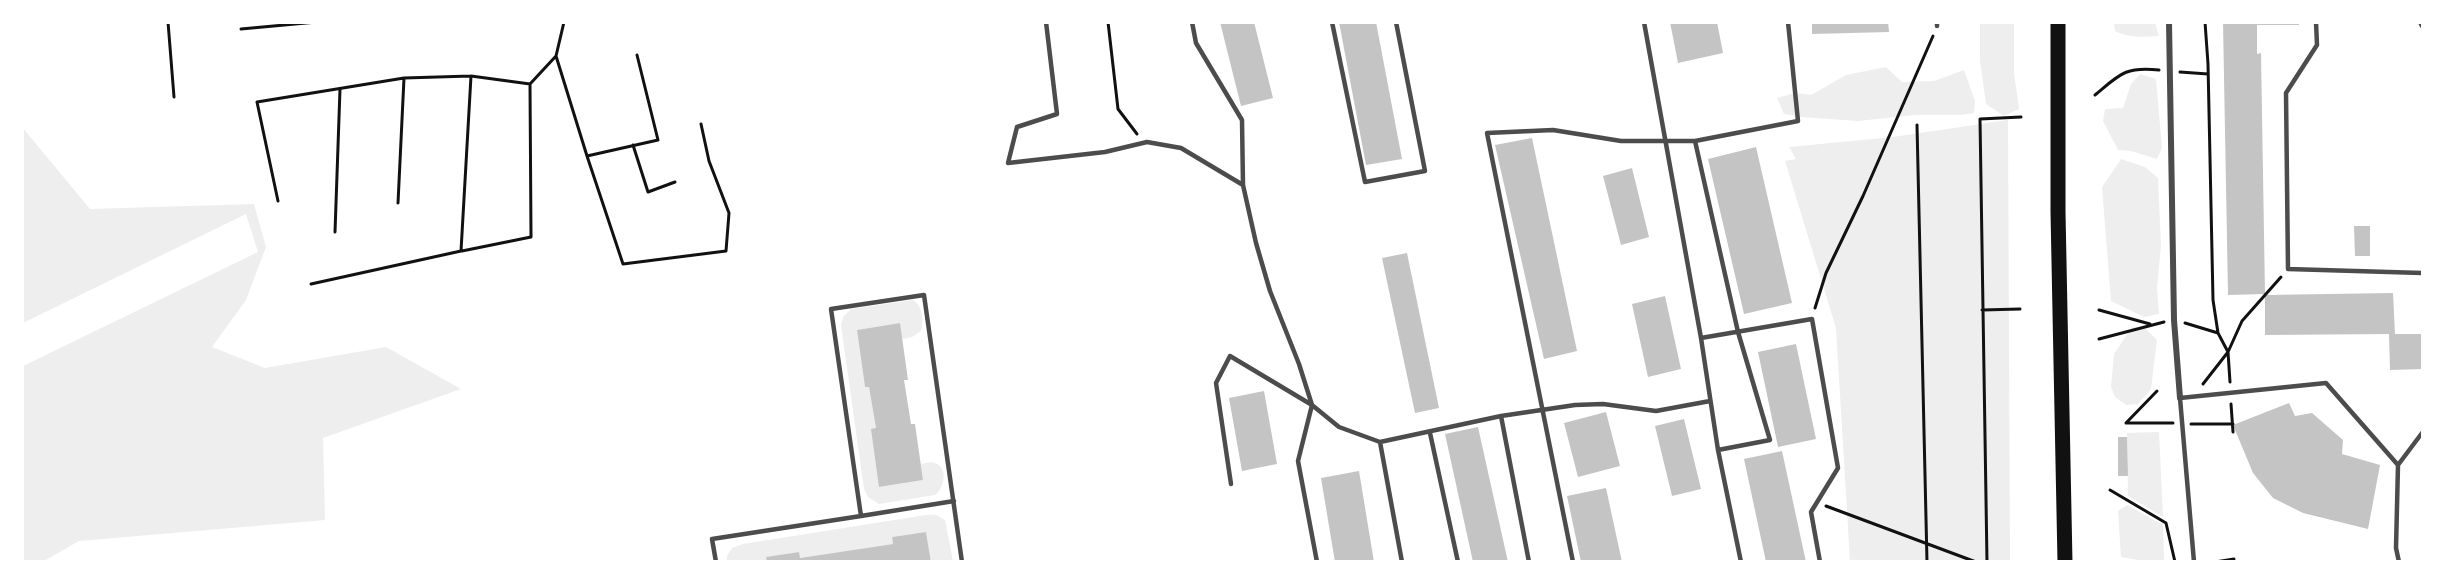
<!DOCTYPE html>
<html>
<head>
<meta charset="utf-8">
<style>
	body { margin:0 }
	#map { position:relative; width:2445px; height:584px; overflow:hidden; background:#fff; font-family:"Work Sans",sans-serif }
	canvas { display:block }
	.frame { position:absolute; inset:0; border:24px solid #fff; pointer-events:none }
</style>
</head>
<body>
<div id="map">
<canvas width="2445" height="584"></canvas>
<div class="frame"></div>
</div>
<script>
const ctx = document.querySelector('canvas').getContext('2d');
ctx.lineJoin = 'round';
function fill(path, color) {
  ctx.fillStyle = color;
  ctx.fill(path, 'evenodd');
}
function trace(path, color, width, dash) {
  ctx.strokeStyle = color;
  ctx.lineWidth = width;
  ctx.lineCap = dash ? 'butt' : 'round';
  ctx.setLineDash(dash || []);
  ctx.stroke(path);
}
fill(new Path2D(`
	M1980 23H2014V73L2019 109 2004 116 1986 104 1980 61Z
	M2114 23H2155L2159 36C2144 37 2128 38 2115 31Z
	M1886 67 1902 82 1934 81 1964 70 1975 101 1974 113 1960 115H1915L1858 121 1801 117 1784 114 1777 98 1795 93 1811 95 1846 75Z
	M2140 74 2156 79 2162 148 2157 159 2131 151 2118 150 2103 121 2105 109 2123 108 2131 84Z
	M2008 120 2010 561H1850L1836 328 1785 161 1796 159 1789 147 1893 137Z
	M22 127 90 209 254 204 266 247 246 300 212 347 265 368 386 347 461 389 323 438 325 520 79 541 44 561H23V366L258 252 246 214 23 323Z
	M2121 159 2145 167 2158 178 2161 245 2157 288 2159 314 2144 317 2111 301 2102 187Z
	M913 300C923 306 924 321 921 331L912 337 902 339 900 323 857 330 865 387H869L876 428 880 487 923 480 921 464C925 463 931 461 935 463 949 468 944 489 935 495L879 504 868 497 864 489 841 325 843 317 851 309Z
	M2132 327 2146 329 2157 340 2151 389 2138 404 2126 405 2115 397 2111 387 2114 354Z
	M2159 432 2163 517 2128 496 2127 433Z
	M2127 505 2163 525 2164 560 2144 561 2121 557 2118 511Z
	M926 515H936L945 520 953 561H931L926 532 892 537 893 544 800 558 798 552 767 557V561L727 562V556L732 548 743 544Z`), '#eee');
fill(new Path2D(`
	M1220 22H1254L1273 98 1241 106Z
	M1339 22H1376L1402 159 1366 165Z
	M1670 22H1717L1723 53 1678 63Z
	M1812 22H1888L1889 32 1812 34Z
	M2223 22H2299V25H2257V54L2261 53 2265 294 2228 295Z
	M1532 138 1577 351 1544 359 1495 145Z
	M1756 147 1792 303 1744 314 1708 159Z
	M1632 168 1649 237 1621 245 1603 176Z
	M2354 226H2370V256H2355Z
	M1407 253 1439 408 1415 413 1382 258Z
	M2393 293 2395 334H2422V369L2390 370 2389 334 2265 335V295Z
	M1665 296 1681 369 1648 377 1632 304Z
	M900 323 908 380H904L911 424H915L923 480 879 487 871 429 876 428 869 387H865L857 330Z
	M1796 344 1816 439 1778 447 1758 352Z
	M1264 391 1277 464 1242 471 1229 398Z
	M2289 403 2295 416 2312 413 2343 440 2342 454 2380 465 2368 529 2303 513 2273 498 2253 473 2233 425Z
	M1606 412 1620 466 1578 477 1564 423Z
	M1684 419 1701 489 1672 496 1655 426Z
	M1478 427 1508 562H1473L1445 434Z
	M2118 437H2127L2128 476H2118Z
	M1782 451 1806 562H1766L1744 459Z
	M1359 471 1374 562H1335L1321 478Z
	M1606 488 1622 562H1581L1567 496Z
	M926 532 931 562H767L766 557 799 552 800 558 893 544 892 537Z`), '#c4c4c4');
trace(new Path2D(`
	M168 22 174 97
	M564 22 556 56 587 156 658 140 637 55
	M1108 22 1118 109 1137 134
	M2205 22 2208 64 2213 300 2218 333 2228 352 2230 382
	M241 29 317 22
	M2180 72 2208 74
	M2095 95C2119 75 2125 66 2159 70
	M1917 125 1927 562
	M633 145 648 192 675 182
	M587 156 623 264 726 251 729 213 709 161 701 124
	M278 201 257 102 404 78
	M398 203 404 78 471 76
	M335 232 340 89
	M462 251 531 237 530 84 556 56
	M311 284 461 251 471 76 530 84
	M1815 308 1826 273 1863 196 1933 36
	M1982 310 2020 309
	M2099 310 2150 324
	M2185 323 2218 333
	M2099 339 2164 322
	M2203 384 2228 352 2242 321 2281 277
	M2231 404 2233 432
	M2126 423H2173
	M2126 423 2157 391
	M2191 424H2233
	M2110 490 2166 523 2175 562
	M1826 506 1976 562
	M1987 562 1980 119 2021 117
	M2215 562 2234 559`), '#111', 3);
trace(new Path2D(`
	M1046 22 1057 114 1017 127 1008 163 1105 152 1147 142 1181 148 1243 185
	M1192 22 1196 43 1242 120 1243 185 1256 243 1270 291 1299 364 1312 405 1339 427 1380 442 1501 416 1575 405 1603 404 1656 411 1710 401
	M1332 22 1365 182 1425 171 1396 22
	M1644 22 1701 338 1718 450 1741 562
	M1937 22V26
	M2316 22 2317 45 2286 93 2288 269 2422 273
	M2420 22 2422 26
	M1695 141 1738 332 1770 440 1718 450
	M1701 338 1812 319 1838 468 1811 512 1820 562
	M1501 416 1529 562
	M1430 433 1458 562
	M1380 442 1402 562
	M2398 465 2422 433
	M1231 484 1216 383 1230 356 1312 405 1298 461 1317 562
	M954 501 861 516 831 309 924 295 962 562
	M716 562 712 539 861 516
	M1573 562 1487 133 1553 130 1621 141H1695L1798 121 1788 22
	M2194 562 2180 398 2326 383 2398 465 2396 548 2399 562`), '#4c4c4c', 4.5);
trace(new Path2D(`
	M2169 22 2174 320 2180 398`), '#4c4c4c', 6);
trace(new Path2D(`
	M2058 22V212L2065 562`), '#111', 15);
</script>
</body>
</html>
